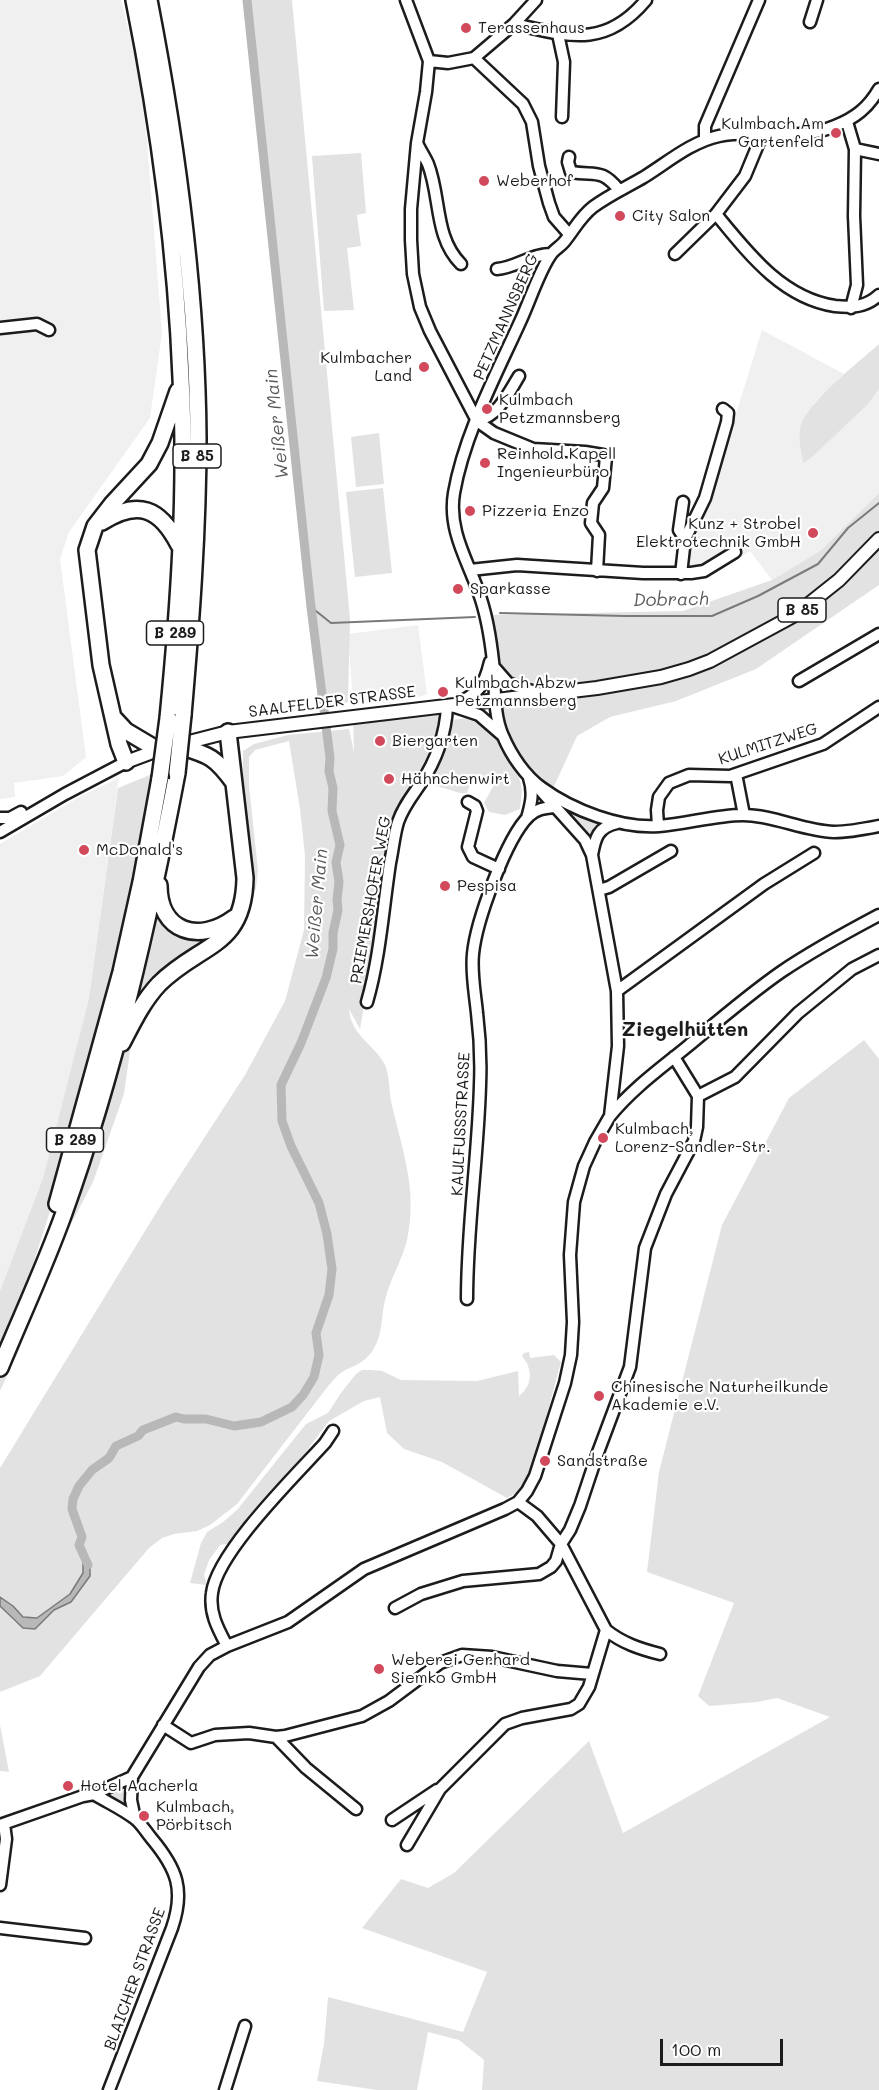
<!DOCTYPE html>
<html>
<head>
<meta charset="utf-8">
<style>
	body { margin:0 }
	#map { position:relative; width:879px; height:2090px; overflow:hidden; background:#fff; font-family:Mali,sans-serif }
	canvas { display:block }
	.scale { position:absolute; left:660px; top:2039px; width:123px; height:27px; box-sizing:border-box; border:3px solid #1c1c1c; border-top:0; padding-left:8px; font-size:18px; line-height:21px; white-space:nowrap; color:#1c1c1c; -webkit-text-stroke:4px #fff; paint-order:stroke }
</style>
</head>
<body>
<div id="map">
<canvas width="879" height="2090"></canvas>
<div class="scale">100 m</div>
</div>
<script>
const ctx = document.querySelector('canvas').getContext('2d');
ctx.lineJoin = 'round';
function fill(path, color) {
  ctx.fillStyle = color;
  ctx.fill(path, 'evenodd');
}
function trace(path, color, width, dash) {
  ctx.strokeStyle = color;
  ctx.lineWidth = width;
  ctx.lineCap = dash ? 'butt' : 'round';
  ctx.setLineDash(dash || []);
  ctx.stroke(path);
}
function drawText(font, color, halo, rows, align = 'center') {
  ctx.font = font + ' Mali,sans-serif';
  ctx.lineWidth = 4.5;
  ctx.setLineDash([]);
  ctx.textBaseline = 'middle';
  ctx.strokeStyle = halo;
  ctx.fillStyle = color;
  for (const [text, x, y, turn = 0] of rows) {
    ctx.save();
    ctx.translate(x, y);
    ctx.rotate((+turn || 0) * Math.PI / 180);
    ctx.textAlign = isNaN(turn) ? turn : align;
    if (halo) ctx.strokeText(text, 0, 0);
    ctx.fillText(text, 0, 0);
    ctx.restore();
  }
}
fill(new Path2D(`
	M0 0H121L138 67 147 141 162 333 150 418 69 532 60 559 86 757 63 776 14 783 15 797 0 799Z
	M762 330 844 374 813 404H868L879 389V493L820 551 772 580 750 551 714 574 679 580 685 548 716 478Z
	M418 625 427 694 413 699 358 704 352 688 348 634Z
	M119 778 89 998 43 1178 0 1291V844L81 796Z`), '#f0f0f0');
fill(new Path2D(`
	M248 0H292L350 619 348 702 325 709Z
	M361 153 366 213 357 215 361 246 347 248 354 310 324 311 312 156Z
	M879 344V389L868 404 812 457 803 463C802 453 798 440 800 430 803 405 859 362 879 344Z
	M379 433 384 484 356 487 351 437Z
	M383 488 392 573 355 577 346 492Z
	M879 493V585L756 669 676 701 610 717 577 736 551 793 529 778 503 735 496 700 536 693 508 683 492 653 485 615 683 611 772 580 820 551Z
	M447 706 442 737 397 823 360 1029 349 1009C351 1036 376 1046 385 1065 390 1077 389 1090 391 1101 402 1150 418 1189 407 1240 402 1261 390 1279 385 1300 381 1316 383 1334 374 1348 364 1366 351 1365 338 1375 335 1378 332 1382 329 1385L237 1504 210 1525 197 1531 174 1534 162 1538 149 1548 40 1676 0 1692V1606L15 1622 35 1628 54 1610 71 1602 89 1576 90 1561 83 1553V1573L70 1594 37 1618 23 1617 13 1606 0 1597V1468L164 1200 245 1075 285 1001 304 930 305 856 300 809 289 741 255 750 249 757V786L258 870 256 888 247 917 235 936 225 946 186 971 172 983 160 995 142 1021 131 1044 124 1094 93 1182 60 1245 19 1350 0 1391V1379L89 1160 123 1052 132 1031 158 991 220 944 251 880 243 791V751L254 744 288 735 349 729 354 752 353 716Z
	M467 718C492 726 513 755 520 781 523 790 521 800 520 809L505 815 489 812 484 803 494 785 486 778C475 780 470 782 467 793H460L433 785 430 777 441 760 452 720Z
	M152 774 150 790 152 791 124 939 61 1177 17 1314 0 1354V1291L43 1178 89 998 118 788Z
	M565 807 599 823 586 837 562 809Z
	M153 902 163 916 217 934 128 1023Z
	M864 1040 879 1059V2090H482L484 2060 459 2040 428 2032 417 2090H377L317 2081 324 2044 328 1997 463 2032 487 1972 362 1928 401 1879 428 1888 454 1873 589 1741 623 1833 830 1717 777 1698 757 1702 709 1706 698 1696 734 1603 647 1572 659 1472 722 1225 789 1098Z
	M529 1352 530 1358 554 1355 561 1362 531 1473 520 1491 507 1498 442 1462 404 1449 387 1433 380 1397 364 1401 329 1421 302 1457 249 1515 232 1543 220 1545 209 1560 204 1575 207 1585 190 1583 201 1543 207 1532 223 1522 237 1510 306 1424 328 1413 341 1393 356 1374 362 1370H371L382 1371 401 1380 477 1381 518 1371 519 1396C533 1385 533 1369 522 1356L524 1353Z
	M0 1725 9 1772 0 1771Z
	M112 1796a7 7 0 1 1 14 0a7 7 0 1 1-14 0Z`), '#e2e2e2');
const water = new Path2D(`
	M83 1552 90 1561V1576L71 1602 54 1610 35 1629 23 1628 0 1606V1597L13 1606 23 1617 37 1618 70 1594 83 1573Z`);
fill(water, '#b8b8b8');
trace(water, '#7a7a7a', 1.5);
trace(new Path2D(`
	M311 607 331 623 475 617
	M500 613 625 616H712L758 596 818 564 848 528 879 503`), '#7a7a7a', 2);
trace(new Path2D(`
	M88 1565 79 1545 82 1537 72 1509 73 1499 79 1486 92 1470 109 1458 116 1446 138 1436 143 1430 176 1417 184 1419H206L234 1426 261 1422 292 1407 303 1395 314 1377 319 1355 316 1333 329 1295 332 1269 327 1234 319 1203 291 1146 282 1121 281 1085 301 1043 326 978 333 949V933L338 910 337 900 339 882 336 862 340 845 332 811 333 788 329 771 330 758 311 607 247 0`), '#b8b8b8', 9);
const minor = new Path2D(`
	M406 0 429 61 426 92 417 143 411 209V240L413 274 420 307 430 331 477 421 494 433 533 449 585 452 603 455 606 457 603 488 593 503 591 523 599 535 597 571
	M810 22 817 0
	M514 24C568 36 605 49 646 0
	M558 34 564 62 562 117
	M474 58 523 104 532 122 539 166 549 203 554 217 569 234
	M429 61 448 63 474 58 514 24 536 0
	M879 89C868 108 855 118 835 126 795 143 758 128 719 136 691 142 668 162 644 177 627 187 609 195 593 207 580 217 574 230 564 242 560 247 553 250 550 256 539 272 529 303 520 322 496 375 464 435 454 493 447 535 473 568 483 606 489 627 492 650 494 671 495 692 494 716 503 736 511 755 525 776 542 788 572 810 621 829 659 826 687 824 715 815 743 815 774 815 803 831 834 832 849 832 864 829 879 826
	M847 122 855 149 854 216 857 285 851 308
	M705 140V126L759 0
	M417 143C420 150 425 157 428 164 441 197 434 237 461 264
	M855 149 879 154
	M569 157 568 162 571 172C596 176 601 168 619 190
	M716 214C748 253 782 298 835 306 852 308 866 307 879 295
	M675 254 716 214 745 176 762 135
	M497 269C515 268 531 254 550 254
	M0 328 37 324 49 330
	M477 421C498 416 508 394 519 376
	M683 502 679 530 685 539
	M470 570 517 565 643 573H691L704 571 735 552
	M681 574 685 539 705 498 727 422 728 413 723 409
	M494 667 508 683 541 694
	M799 681 879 634
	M457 704C479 692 484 687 490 662
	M452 706 479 715 502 735
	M736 774 744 815
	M468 802 475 806 477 811 468 847 473 857 499 869
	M0 818H10L21 812
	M527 818C531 804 534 793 529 778
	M658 826 657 810 659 797 669 783 689 775 730 776 823 744 879 707
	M0 832 65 794 126 762
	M592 855C595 838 598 827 617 823
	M599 890 609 887 671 851
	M617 991 764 884 814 853
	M367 1002C380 957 383 909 390 863 393 849 394 835 398 822 403 807 412 796 421 783 436 761 446 733 447 706
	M698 1096 735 1077 798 1013 852 969 879 955
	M610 1116C633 1088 660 1069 688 1046 718 1021 748 995 781 972 812 951 845 933 879 915
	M467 1299C467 1227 478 1157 480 1085 481 1061 480 1037 477 1013 475 993 471 973 473 954 476 922 506 838 529 816 536 809 544 808 554 807
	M518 1502 537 1516 561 1544 606 1630C622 1643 640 1649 660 1654
	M395 1608 421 1594 463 1581 539 1574 551 1567 556 1561 561 1544 570 1530 580 1506 597 1455 630 1367 645 1248 666 1194 694 1141 697 1127 698 1096 674 1057
	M227 1646C218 1629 209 1613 212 1593 217 1552 296 1475 325 1443L333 1431
	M163 1725 191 1743 215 1735 249 1733 276 1737 285 1736 362 1716 389 1701 440 1663 462 1655 492 1657 557 1671 592 1674
	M276 1737 306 1768 356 1809
	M132 1777 199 1667 210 1655 227 1646 288 1622 364 1569 505 1509 518 1502 527 1491 535 1476 565 1383 571 1355 573 1322 570 1255 574 1202 584 1166 595 1142 610 1116 618 1046 617 991 592 855 585 840 541 791
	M132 1777 131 1800 135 1819
	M94 1794C107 1802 122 1809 134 1818 141 1823 146 1832 152 1839 177 1869 185 1890 172 1928L109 2090
	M392 1820 437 1790
	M0 1825 83 1796 94 1794 132 1777
	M407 1845 440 1789 505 1724 522 1718 571 1709 579 1704 589 1687 606 1630
	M0 1885 6 1839 4 1824
	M0 1928 85 1938
	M225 2090 245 2026`);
const major = new Path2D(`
	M126 762 158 750 228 732 597 688 661 677 689 669 710 661 795 615 839 580 879 539`);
const highway = new Path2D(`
	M134 0C159 125 176 251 181 378 187 491 179 606 168 718
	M149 0C177 144 197 291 198 438 198 531 191 623 183 715
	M102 522C138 499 160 508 179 545
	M113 717 126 731 158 750
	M176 745C208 755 214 755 234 783
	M126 762 119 744 101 665 87 550 95 526 112 504 149 464 160 443 178 391
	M159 885C159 932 199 944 234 918
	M122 1043C133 1022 143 1001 159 984 200 943 244 948 245 878L228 732
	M57 1204 121 972 141 882 160 778
	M0 1368C21 1317 45 1266 64 1213 115 1071 149 921 177 773`);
trace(minor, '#1c1c1c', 15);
trace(major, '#1c1c1c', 16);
trace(highway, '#1c1c1c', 20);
trace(minor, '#fff', 10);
trace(major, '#fff', 12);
trace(highway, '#fff', 15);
const highwayBridge = new Path2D(`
	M177 773 183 715
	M160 778 168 718`);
trace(highwayBridge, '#1c1c1c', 20, []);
trace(highwayBridge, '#fff', 15);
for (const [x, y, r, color] of [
	[466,28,6,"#d1495b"],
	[836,133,6,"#d1495b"],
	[484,181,6,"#d1495b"],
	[620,216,6,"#d1495b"],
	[424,367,6,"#d1495b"],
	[487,409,6,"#d1495b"],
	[485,463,6,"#d1495b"],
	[470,511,6,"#d1495b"],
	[813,533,6,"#d1495b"],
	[458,589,6,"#d1495b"],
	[443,692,6,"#d1495b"],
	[380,741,6,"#d1495b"],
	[389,779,6,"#d1495b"],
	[84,850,6,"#d1495b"],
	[445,886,6,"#d1495b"],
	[603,1138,6,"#d1495b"],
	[599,1396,6,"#d1495b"],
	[545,1461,6,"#d1495b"],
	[379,1669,6,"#d1495b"],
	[68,1786,6,"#d1495b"],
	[144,1816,6,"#d1495b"]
]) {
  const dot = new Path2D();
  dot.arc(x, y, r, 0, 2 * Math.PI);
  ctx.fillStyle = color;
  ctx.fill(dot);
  trace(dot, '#fff', 2);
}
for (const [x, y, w] of [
	[197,456,48],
	[802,610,48],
	[175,633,57],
	[75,1140,57]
]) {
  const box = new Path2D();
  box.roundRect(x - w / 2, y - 12, w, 24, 4.5);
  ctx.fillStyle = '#fff';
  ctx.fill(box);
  trace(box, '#1c1c1c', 1.5);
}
drawText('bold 15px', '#1c1c1c', null, [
	["B 85",197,456],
	["B 85",802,610],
	["B 289",175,633],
	["B 289",75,1140]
]);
drawText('16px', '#1c1c1c', '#fff', [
	["Terassenhaus",478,28],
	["Kulmbach Am",824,124,"right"],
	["Gartenfeld",824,142,"right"],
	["Weberhof",496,181],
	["City Salon",632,216],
	["Kulmbacher",412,358,"right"],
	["Land",412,376,"right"],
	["Kulmbach",499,400],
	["Petzmannsberg",499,418],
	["Reinhold Kapell",497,454],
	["Ingenieurbüro",497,472],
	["Pizzeria Enzo",482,511],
	["Kunz + Strobel",801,524,"right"],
	["Elektrotechnik GmbH",801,542,"right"],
	["Sparkasse",470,589],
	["Kulmbach Abzw",455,683],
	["Petzmannsberg",455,701],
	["Biergarten",392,741],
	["Hähnchenwirt",401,779],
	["McDonald's",96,850],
	["Pespisa",457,886],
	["Kulmbach,",615,1129],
	["Lorenz-Sandler-Str.",615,1147],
	["Chinesische Naturheilkunde",611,1387],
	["Akademie e.V.",611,1405],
	["Sandstraße",557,1461],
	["Weberei Gerhard",391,1660],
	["Siemko GmbH",391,1678],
	["Hotel Aacherla",80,1786],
	["Kulmbach,",156,1807],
	["Pörbitsch",156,1825]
], 'left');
drawText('16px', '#1c1c1c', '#fff', [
	["PETZMANNSBERG",506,317,-66],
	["SAALFELDER STRASSE",332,702,-7],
	["KULMITZWEG",768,744,-18],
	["PRIEMERSHOFER WEG",371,900,-80],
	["KAULFUSSSTRASSE",461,1124,-87],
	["BLAICHER STRASSE",135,1979,-70]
]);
drawText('italic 18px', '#5a5a5a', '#fff', [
	["Weißer Main",277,424,-96],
	["Dobrach",671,600,-1],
	["Weißer Main",317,904,-85]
]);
drawText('bold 20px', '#1c1c1c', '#fff', [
	["Ziegelhütten",685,1030]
]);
</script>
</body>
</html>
